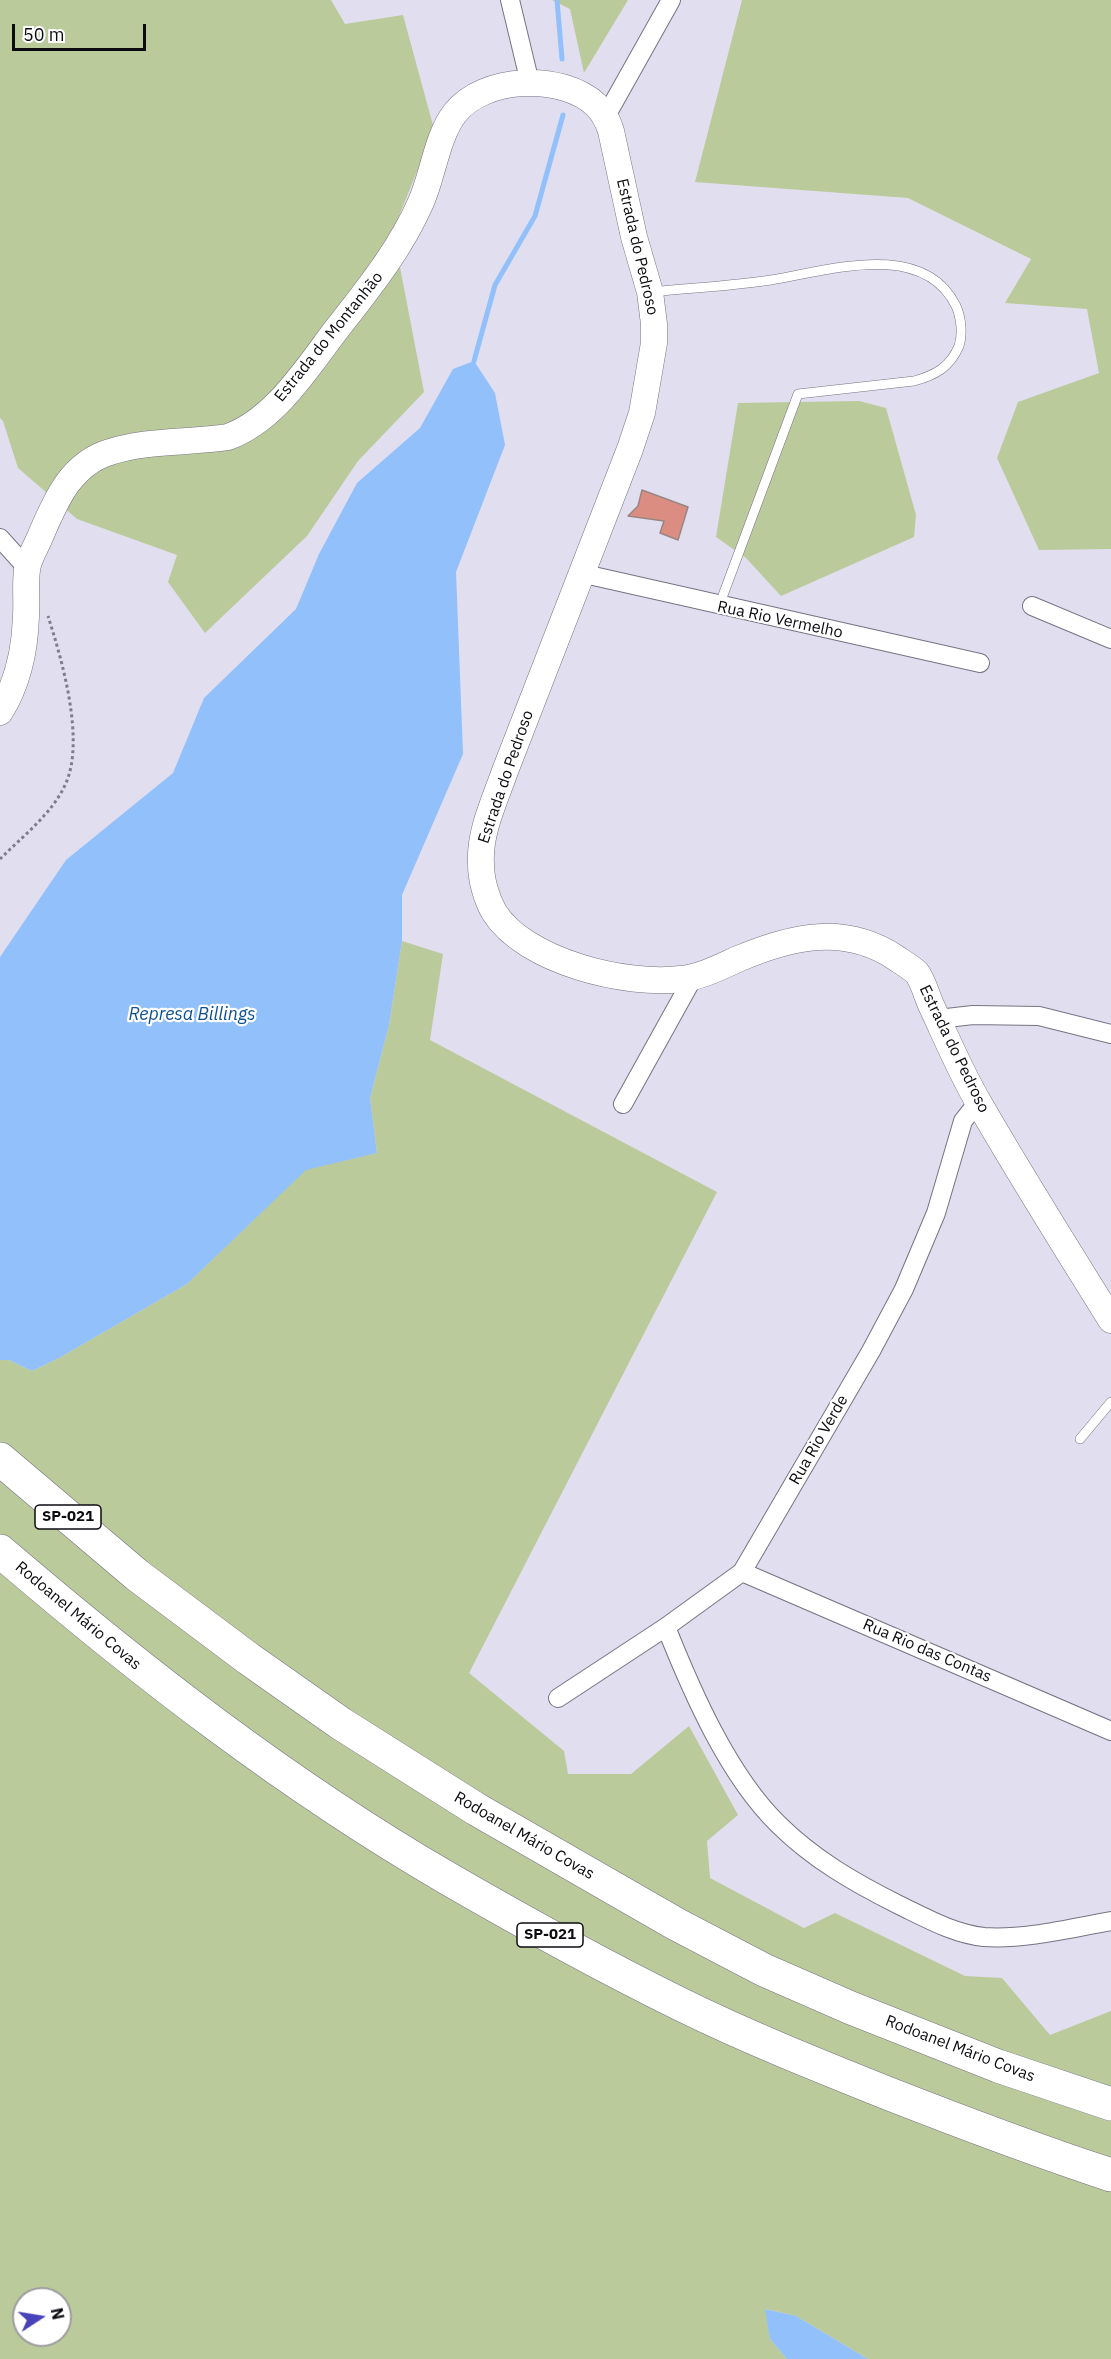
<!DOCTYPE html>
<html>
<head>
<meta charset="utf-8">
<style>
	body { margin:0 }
	#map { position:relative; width:1111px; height:2359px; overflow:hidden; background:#e1deef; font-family:"IBM Plex Sans",sans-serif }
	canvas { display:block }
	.north { position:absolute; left:12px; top:2287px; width:60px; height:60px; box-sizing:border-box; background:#fff; border:2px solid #9e9d9f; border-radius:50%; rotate:78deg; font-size:16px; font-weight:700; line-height:24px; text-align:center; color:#0c0b10 }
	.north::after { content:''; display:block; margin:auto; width:21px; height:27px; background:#4943ba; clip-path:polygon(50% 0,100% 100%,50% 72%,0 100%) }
	.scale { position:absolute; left:12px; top:24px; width:134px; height:27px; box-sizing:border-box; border:3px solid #0c0b10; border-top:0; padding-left:8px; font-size:18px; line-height:21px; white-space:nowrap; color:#0c0b10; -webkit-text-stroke:4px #fff; paint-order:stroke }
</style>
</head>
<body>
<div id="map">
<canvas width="1111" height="2359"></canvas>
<div class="north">N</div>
<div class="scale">50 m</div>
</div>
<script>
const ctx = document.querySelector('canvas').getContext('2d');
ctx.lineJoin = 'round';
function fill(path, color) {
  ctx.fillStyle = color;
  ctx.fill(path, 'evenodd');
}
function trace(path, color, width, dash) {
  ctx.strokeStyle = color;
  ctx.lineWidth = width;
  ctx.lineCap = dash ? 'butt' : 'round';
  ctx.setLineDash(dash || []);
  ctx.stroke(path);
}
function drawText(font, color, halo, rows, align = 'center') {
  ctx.font = font + ' "IBM Plex Sans",sans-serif';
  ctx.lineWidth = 4.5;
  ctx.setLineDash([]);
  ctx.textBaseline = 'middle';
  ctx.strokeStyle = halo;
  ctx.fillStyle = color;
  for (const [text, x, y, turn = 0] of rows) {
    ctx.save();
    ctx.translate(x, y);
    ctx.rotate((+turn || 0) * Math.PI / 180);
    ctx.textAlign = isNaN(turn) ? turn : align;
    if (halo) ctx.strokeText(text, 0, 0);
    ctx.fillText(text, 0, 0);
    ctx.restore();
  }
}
fill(new Path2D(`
	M0 0H331L345 24 403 15 434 129 393 231 424 392 358 461 307 536 205 633 168 582 177 555 77 519 18 468 3 421 0 418Z
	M552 0H628L584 73 570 9Z
	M742 0H1111V549L1039 550 997 458 1018 402 1099 373 1087 309 1005 303 1031 259 908 198 695 182Z
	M859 401 886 408 916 515 914 537 781 596 746 558 716 537 738 403Z
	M402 941 443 954 430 1040 717 1192 469 1673 564 1751 568 1774H631L689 1726 738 1815 707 1841 710 1878 804 1928 835 1913 965 1976 1002 1978 1050 2035 1111 2011V2359H868L796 2316 766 2309 770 2339 787 2359H0V1360H9L32 1371 59 1358 187 1284 306 1169 377 1153 370 1098 389 1025ZM24 2299H60V2335H24Z`), '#bbca9b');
fill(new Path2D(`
	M474 361 495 393 505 445 456 572 463 754 402 895V941L389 1025 370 1098 377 1153 306 1170 187 1284 59 1358 32 1371 9 1360H0V957L66 860 173 773 204 698 296 609 319 554 357 483 420 428 453 369Z
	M765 2309 796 2316 868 2359H787L770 2339Z`), '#91c0fa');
trace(new Path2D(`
	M557 0 562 59
	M474 361 495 285 535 216 563 115`), '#91c0fa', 5);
const building = new Path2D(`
	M642 490 688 507 678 540 660 533 664 521 628 516 638 506Z`);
fill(building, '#db8d82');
trace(building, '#998683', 1.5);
const lane = new Path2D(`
	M652 292C691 288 731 286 771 280 827 271 923 239 956 306 961 317 963 334 959 346 950 367 936 375 914 381L798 394 719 606
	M1080 1439 1111 1402`);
const street = new Path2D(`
	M510 0 530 83
	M606 116 671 0
	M0 538 27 568
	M580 573 980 663
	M1032 606 1111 639
	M938 1019 973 1015 1039 1016 1111 1034
	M623 1104 694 976
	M742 1572 1111 1731
	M666 1627C692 1692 728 1775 778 1824 813 1859 855 1883 899 1905 926 1918 954 1934 984 1937 1024 1940 1072 1928 1111 1921
	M558 1698 666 1627 742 1572 871 1351 904 1289 936 1213 963 1121 978 1102`);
const secondary = new Path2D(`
	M0 712C18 683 25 650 26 616 27 601 25 585 27 570 28 559 36 547 40 537 55 502 70 464 110 452 147 440 189 443 228 437 275 420 307 368 336 330 368 289 400 250 421 202 433 175 437 136 455 113 484 76 562 73 596 105 604 113 608 121 611 131L634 237 650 292 654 324V343L642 413 630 449 505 771C495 800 479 832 481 864 481 879 486 898 494 912 525 962 627 986 681 979 701 977 720 967 738 959 792 936 845 924 896 958 902 962 912 968 917 973 923 981 927 996 931 1005 947 1039 961 1073 980 1105 1022 1178 1067 1249 1111 1320`);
const highway = new Path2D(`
	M0 1459 137 1575 249 1659 340 1723 476 1809 676 1924 764 1970 851 2008 998 2066 1111 2104
	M0 1551C140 1671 287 1785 447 1878 523 1922 601 1965 680 2004 747 2037 817 2065 887 2093 961 2122 1035 2150 1111 2175`);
trace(lane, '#767383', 10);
trace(street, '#767383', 20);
trace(secondary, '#767383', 27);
trace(highway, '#767383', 34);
trace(new Path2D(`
	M0 859C23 836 53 813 66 783 85 739 62 660 48 616`), '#7f7d89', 3, [3, 3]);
trace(lane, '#fff', 9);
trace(street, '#fff', 18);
trace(secondary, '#fff', 26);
trace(highway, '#fff', 33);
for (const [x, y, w] of [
	[68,1517,66],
	[550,1935,66]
]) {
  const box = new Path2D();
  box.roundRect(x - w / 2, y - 12, w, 24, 4.5);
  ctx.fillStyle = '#fff';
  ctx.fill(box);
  trace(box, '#0c0b10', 1.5);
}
drawText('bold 15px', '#0c0b10', null, [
	["SP-021",68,1517],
	["SP-021",550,1935]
]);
drawText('16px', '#0c0b10', '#fff', [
	["Estrada do Pedroso",637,247,77],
	["Estrada do Montanhão",329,337,-51],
	["Rua Rio Vermelho",780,620,12],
	["Estrada do Pedroso",506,777,-71],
	["Estrada do Pedroso",954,1049,64],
	["Rua Rio Verde",819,1440,-60],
	["Rodoanel Mário Covas",78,1616,40],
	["Rua Rio das Contas",927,1651,23],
	["Rodoanel Mário Covas",524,1836,30],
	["Rodoanel Mário Covas",960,2049,21]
]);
drawText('italic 18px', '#0e4f92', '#fff', [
	["Represa Billings",192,1015]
]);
</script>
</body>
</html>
